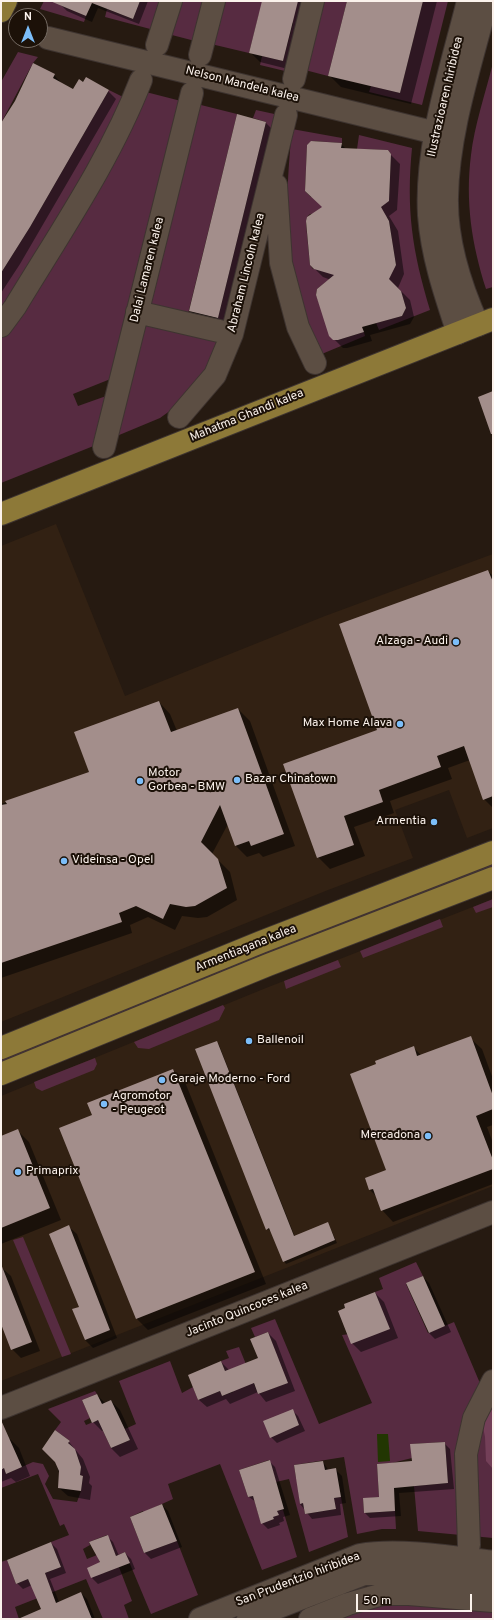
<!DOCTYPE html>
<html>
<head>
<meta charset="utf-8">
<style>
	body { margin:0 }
	#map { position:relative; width:494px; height:1620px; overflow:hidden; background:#261a11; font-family:Overpass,sans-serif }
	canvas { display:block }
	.frame { position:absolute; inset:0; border:2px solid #fbf2ec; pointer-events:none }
	.north { position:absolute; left:8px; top:8px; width:40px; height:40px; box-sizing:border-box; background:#1c1108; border:1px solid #756b63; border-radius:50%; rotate:0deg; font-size:11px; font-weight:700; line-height:16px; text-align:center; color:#fbf2ec }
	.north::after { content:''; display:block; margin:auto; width:14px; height:18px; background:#7cbef9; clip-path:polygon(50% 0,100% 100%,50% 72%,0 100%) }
	.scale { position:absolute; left:356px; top:1594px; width:116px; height:18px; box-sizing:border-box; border:2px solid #fbf2ec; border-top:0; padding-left:5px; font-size:12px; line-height:14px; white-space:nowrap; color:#fbf2ec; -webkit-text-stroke:3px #1c1108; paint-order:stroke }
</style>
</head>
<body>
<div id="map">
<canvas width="494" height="1620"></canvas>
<div class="frame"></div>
<div class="north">N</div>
<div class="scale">50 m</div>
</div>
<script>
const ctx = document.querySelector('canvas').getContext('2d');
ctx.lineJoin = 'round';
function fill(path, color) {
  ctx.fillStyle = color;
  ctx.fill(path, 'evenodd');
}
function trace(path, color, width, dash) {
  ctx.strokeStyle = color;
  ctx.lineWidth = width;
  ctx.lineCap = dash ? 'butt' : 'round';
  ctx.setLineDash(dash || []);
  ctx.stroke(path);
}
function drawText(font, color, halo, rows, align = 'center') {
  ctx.font = font + ' Overpass,sans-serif';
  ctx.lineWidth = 4;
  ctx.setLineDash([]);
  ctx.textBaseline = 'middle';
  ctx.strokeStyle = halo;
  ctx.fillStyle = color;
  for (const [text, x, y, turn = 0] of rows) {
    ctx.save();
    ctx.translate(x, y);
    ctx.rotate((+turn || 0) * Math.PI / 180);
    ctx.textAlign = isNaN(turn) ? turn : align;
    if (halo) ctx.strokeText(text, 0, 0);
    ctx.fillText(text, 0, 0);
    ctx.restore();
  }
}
fill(new Path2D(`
	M56 524 125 696 325 616 493 554V828L467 838 449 790 395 810 413 858 328 890 1 1022V546Z
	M493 899V1186L1 1381V1096L266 988Z`), '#322113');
fill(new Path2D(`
	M44 1H61L60 5 86 16 84 22 40 9Z
	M140 1H164L154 30 105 17 107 9 133 19Z
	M179 1H206L195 41 168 34Z
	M222 1H307L289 72 260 65 262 56 283 61 293 23 259 14 249 53 211 44Z
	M323 1H347L328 76 305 70Z
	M423 1H448L422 105 369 92 371 86 400 93Z
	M18 52 38 57 33 63 1 123V82Z
	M493 63V287L486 289C472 245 465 202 471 155 474 127 486 91 493 63Z
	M109 90 125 98 95 157 48 239 1 307V273L30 227Z
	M142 91 181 101 113 378 73 394 78 406 109 395 96 445 1 483V334Z
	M197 104 237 114 188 314 217 322 266 122 253 118 256 110 279 115 226 329 146 310Z
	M292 129 342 138V143L312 141 307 145 305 191 311 197 339 198V211L310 214 307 217 306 224 310 265 313 269 345 267 317 289 316 295 333 340H338L364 332 365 336 317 356C310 331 300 306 295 280 284 230 287 179 292 129Z
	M359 135 412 148C406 209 412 251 430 310L379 330 376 323 402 316 406 308C398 278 394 286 368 293L396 265 389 221 387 217 355 220 389 201 391 154 388 150 357 149Z
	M143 318 225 336 214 361 178 405 160 418 112 438Z
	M493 861V869L1 1065V1058Z
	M493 899V907L476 913 473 907Z
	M440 919 443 927 363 958 360 951Z
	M338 960 341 967 286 989 284 981Z
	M223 1005 225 1008 219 1020 149 1049 138 1048 134 1042Z
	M95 1058 97 1064 94 1070 42 1091 36 1088 34 1082Z
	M23 1237 71 1354 62 1357 13 1240Z
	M416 1262 423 1276 406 1284 428 1333 454 1322 482 1388 493 1367V1538L418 1531 414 1486 448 1483 445 1442 411 1444 412 1458 392 1463 377 1464 379 1497 363 1499 364 1513 395 1511 396 1529H382L357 1534 344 1457 294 1465 296 1478H299L305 1514 336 1509 334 1498 341 1497 348 1537 309 1552 289 1479 276 1482 269 1460 239 1470 248 1497 253 1496 261 1523 274 1519 273 1517 278 1515 277 1511 283 1510 297 1557 262 1570 220 1464 168 1484 173 1499 151 1509V1530L143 1511 130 1517 144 1553 177 1541 198 1595 151 1614 125 1552 116 1556 107 1535 89 1542 90 1545 83 1549 87 1559 97 1555 104 1573 119 1567 132 1601 124 1605 129 1619H103L86 1579 15 1607 19 1619H1V1562L7 1560 16 1584 28 1579 34 1591 49 1584 45 1573 61 1567 51 1542 69 1535 64 1524 60 1526 38 1474 1 1488V1470L4 1468 6 1474 33 1462 43 1464 49 1476 45 1484 53 1499 77 1502 81 1491 83 1476 80 1475C82 1463 77 1451 68 1443L70 1441 55 1430 61 1422 48 1409 95 1391 97 1394 82 1400 90 1418 84 1421 86 1425 98 1420 111 1448 130 1440 125 1429 136 1424 119 1381 170 1361 182 1393 193 1387 198 1400 220 1391 222 1396 233 1392 221 1361 229 1358 226 1351 239 1347 258 1394 287 1383 268 1332 255 1337 251 1328 275 1319 319 1424 372 1403 342 1335 389 1329 375 1292 383 1289 379 1278Z
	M394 1603 493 1611V1619H337L375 1606Z`), '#572b41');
fill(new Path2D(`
	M493 1395V1469L486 1461 485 1437 481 1417Z`), '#733f58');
fill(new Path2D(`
	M377 1434H388L390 1461 378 1462Z`), '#223602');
fill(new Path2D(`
	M62 1H148L139 24 98 8 92 22 67 11 61 5Z
	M263 1H309L292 70 260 62 251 53Z
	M348 1H437L411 104 341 87 329 75Z
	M54 75 62 84 73 90 84 83 108 91 116 99 20 264 1 293V125Z
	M265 122 277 134 229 329 201 322 190 311Z
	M341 144 346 149 387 151 400 164 397 210 389 216 398 231 404 274 398 288 410 300 414 317 410 324 370 335 372 341 347 348H343L334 339 331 280 323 277 314 268 323 208Z
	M488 571 493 576V808L484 799 470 760 448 768 452 779 390 801 394 813 354 827 365 856 330 869 318 857 379 730Z
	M159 702 170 714 177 731 238 709 250 721 295 846 263 857 259 853 247 857 236 846 228 824 212 854 230 872 237 900 207 917 198 918 182 916 175 930 148 917 130 925 132 933 1 978V804L90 773Z
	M470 1038 482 1049 493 1079V1125L487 1127 493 1143V1184L393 1222 382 1210 376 1196 370 1190 387 1170 378 1065 413 1047 422 1056Z
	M217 1042 219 1045 295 1237 328 1223 337 1243 286 1264 284 1261 271 1231 267 1229Z
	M173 1070 185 1082 266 1284 148 1330 137 1319 61 1128 93 1116Z
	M18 1131 29 1142 61 1220 1 1244V1137Z
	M69 1227 77 1234 117 1338 93 1348 85 1340Z
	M1 1267 11 1276 40 1351 21 1358 12 1349 1 1322Z
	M423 1277 429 1283 451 1332 435 1339 429 1333 407 1284Z
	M375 1293 384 1302 398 1338 361 1352 352 1343 347 1308Z
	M268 1333 276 1341 295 1391 266 1402 258 1392 230 1404 226 1399 207 1407 199 1400 221 1362 229 1370 259 1359Z
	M97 1395 106 1404 111 1401 120 1410 138 1449 120 1457 111 1448 104 1430 102 1431 93 1422Z
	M292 1410 298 1416 305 1431 277 1443 271 1437Z
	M10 1439 19 1448 30 1476 16 1482 11 1478 1 1482V1443Z
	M69 1442 83 1459 90 1477 89 1483 92 1486 90 1500 68 1496 59 1488 60 1477 56 1461 43 1449Z
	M444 1443 450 1449 454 1489 399 1493 401 1516 370 1518 364 1512 413 1462Z
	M269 1461 275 1467 290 1515 283 1517 284 1521 279 1523 280 1525 268 1529 262 1523 256 1502 249 1497Z
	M323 1462 329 1471 336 1470 342 1476 346 1503 340 1504 341 1515 312 1519 300 1504 295 1466Z
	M162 1505 168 1511 182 1547 151 1559 145 1553 131 1517Z
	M107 1536 113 1542 119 1556 125 1553 131 1559 135 1569 98 1584 92 1578 101 1563Z
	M51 1543 57 1549 66 1573 50 1579 59 1602 81 1593 87 1599 95 1619H33L42 1610 32 1585 23 1589 17 1583Z`), '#0007');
fill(new Path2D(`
	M50 1H140L133 19 92 3 86 16Z
	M262 1H298L283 61 249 53Z
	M347 1H423L400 93 328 76Z
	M33 63 55 74 53 78 73 89 79 79 83 82 86 77 109 90 30 227 1 273V123L15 101Z
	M237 114 266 122 218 318 189 311Z
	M311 141 342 143 341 148 388 150 391 154 389 201 381 207 389 221 396 265 389 279 401 291 406 308 402 316 362 327 364 332 338 340H333L329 336 316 295 317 289 334 275 314 269 310 265 306 221 307 217 322 207 305 191 307 145Z
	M493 391V434H491L478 397Z
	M488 570 493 582V796L483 800 464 746 437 756 441 767 379 790 383 802 344 816 354 845 317 858 283 764 377 730 339 624Z
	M159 701 171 732 238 708 284 834 251 846 249 841 235 846 220 805 201 842 218 859 227 888 195 906 186 907 170 904 163 919 136 906 119 913 122 922 1 963V805L7 804 5 801 89 772 74 732Z
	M471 1036 493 1096V1109L476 1116 493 1160V1169L381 1211 373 1189 369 1190 365 1178 386 1170 350 1074 376 1064 375 1061 414 1046 417 1056Z
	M217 1041 294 1236 328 1222 335 1240 283 1262 269 1228 266 1230 195 1049Z
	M173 1069 255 1272 136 1319 59 1128 92 1115 87 1103Z
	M18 1129 50 1208 1 1228V1136Z
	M69 1225 110 1330 85 1340 72 1309 79 1307 49 1234Z
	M1 1264 32 1342 11 1350 1 1324Z
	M423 1276 445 1326 429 1333 406 1283Z
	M375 1292 390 1329 351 1344 338 1311 345 1308 344 1304Z
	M268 1332 288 1383 258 1394 254 1383 222 1396 220 1391 198 1400 188 1375 221 1361 225 1371 258 1358 250 1339Z
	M97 1394 102 1404 111 1400 130 1440 111 1448 98 1420 92 1423 82 1400Z
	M293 1409 299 1425 270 1438 263 1421Z
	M1 1420 22 1467 6 1474 4 1468 1 1470Z
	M55 1430 70 1441 68 1443 75 1449 81 1467 80 1475 83 1476 81 1491 58 1488 59 1471 55 1462 42 1449Z
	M445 1442 448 1483 394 1488 395 1511 364 1513 363 1498 379 1497 377 1464 412 1461 410 1444Z
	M270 1460 284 1509 277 1511 279 1515 273 1517 274 1519 261 1524 253 1496 248 1497 239 1470Z
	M323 1461 325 1470 336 1468 341 1497 334 1498 336 1509 305 1514 303 1503 300 1504 294 1465Z
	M162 1504 177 1541 144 1553 130 1517Z
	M108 1535 116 1556 125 1552 130 1563 91 1578 87 1568 100 1562 89 1542Z
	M51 1542 61 1567 45 1573 56 1603 81 1592 92 1619H18L41 1609 28 1579 16 1584 7 1560Z`), '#a38e8b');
const minor = new Path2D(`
	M48 38 436 133
	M157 45 171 1
	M200 55 214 1
	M294 79 313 1
	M276 185 281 263 298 327 315 363
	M137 312 232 334
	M478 325C460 285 446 241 447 197 448 132 471 64 487 1
	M1 326 15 307C59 234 110 160 141 80
	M458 333C445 294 432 256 429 215 425 146 451 69 468 1
	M179 417 215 375 232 334 286 115
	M104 447 192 93
	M1 1408 493 1212
	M469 1545 466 1454 474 1418 493 1381
	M200 1619 360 1555C397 1548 454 1557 493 1562
	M248 1619 364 1574H407L493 1581
	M310 1619 348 1604 383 1594H409L493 1601`);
const major = new Path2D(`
	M1 11 6 1
	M1 514 493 319
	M1 1048 261 942 493 852
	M1 1074 268 965 493 878`);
trace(minor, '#3e3430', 24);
trace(major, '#3e3430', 24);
trace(minor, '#5c4e43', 22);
trace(major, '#8d7938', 22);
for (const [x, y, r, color] of [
	[456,642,4,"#7cbef9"],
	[400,724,4,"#7cbef9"],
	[237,780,4,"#7cbef9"],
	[140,781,4,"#7cbef9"],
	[434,822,4,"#7cbef9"],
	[64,861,4,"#7cbef9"],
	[249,1041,4,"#7cbef9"],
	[162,1080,4,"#7cbef9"],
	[104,1104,4,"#7cbef9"],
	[428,1136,4,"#7cbef9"],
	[18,1172,4,"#7cbef9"]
]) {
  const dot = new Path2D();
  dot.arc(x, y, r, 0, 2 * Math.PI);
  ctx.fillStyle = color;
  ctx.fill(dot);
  trace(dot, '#1c1108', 1.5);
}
drawText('12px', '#fbf2ec', '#1c1108', [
	["Nelson Mandela kalea",242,85,14],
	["Ilustrazioaren hiribidea",446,97,-77],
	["Dalai Lamaren kalea",148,270,-76],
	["Abraham Lincoln kalea",247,273,-76],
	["Mahatma Ghandi kalea",247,416,-22],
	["Armentiagana kalea",246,949,-22],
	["Jacinto Quincoces kalea",247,1310,-22],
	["San Prudentzio hiribidea",298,1580,-21]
]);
drawText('12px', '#fbf2ec', '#1c1108', [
	["Alzaga - Audi",448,642,"right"],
	["Max Home Alava",392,724,"right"],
	["Motor",148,774],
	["Gorbea - BMW",148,788],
	["Bazar Chinatown",245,780],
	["Armentia",426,822,"right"],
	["Videinsa - Opel",72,861],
	["Ballenoil",257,1041],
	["Garaje Moderno - Ford",170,1080],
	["Agromotor",112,1097],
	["- Peugeot",112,1111],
	["Mercadona",420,1136,"right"],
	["Primaprix",26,1172]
], 'left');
</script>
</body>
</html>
